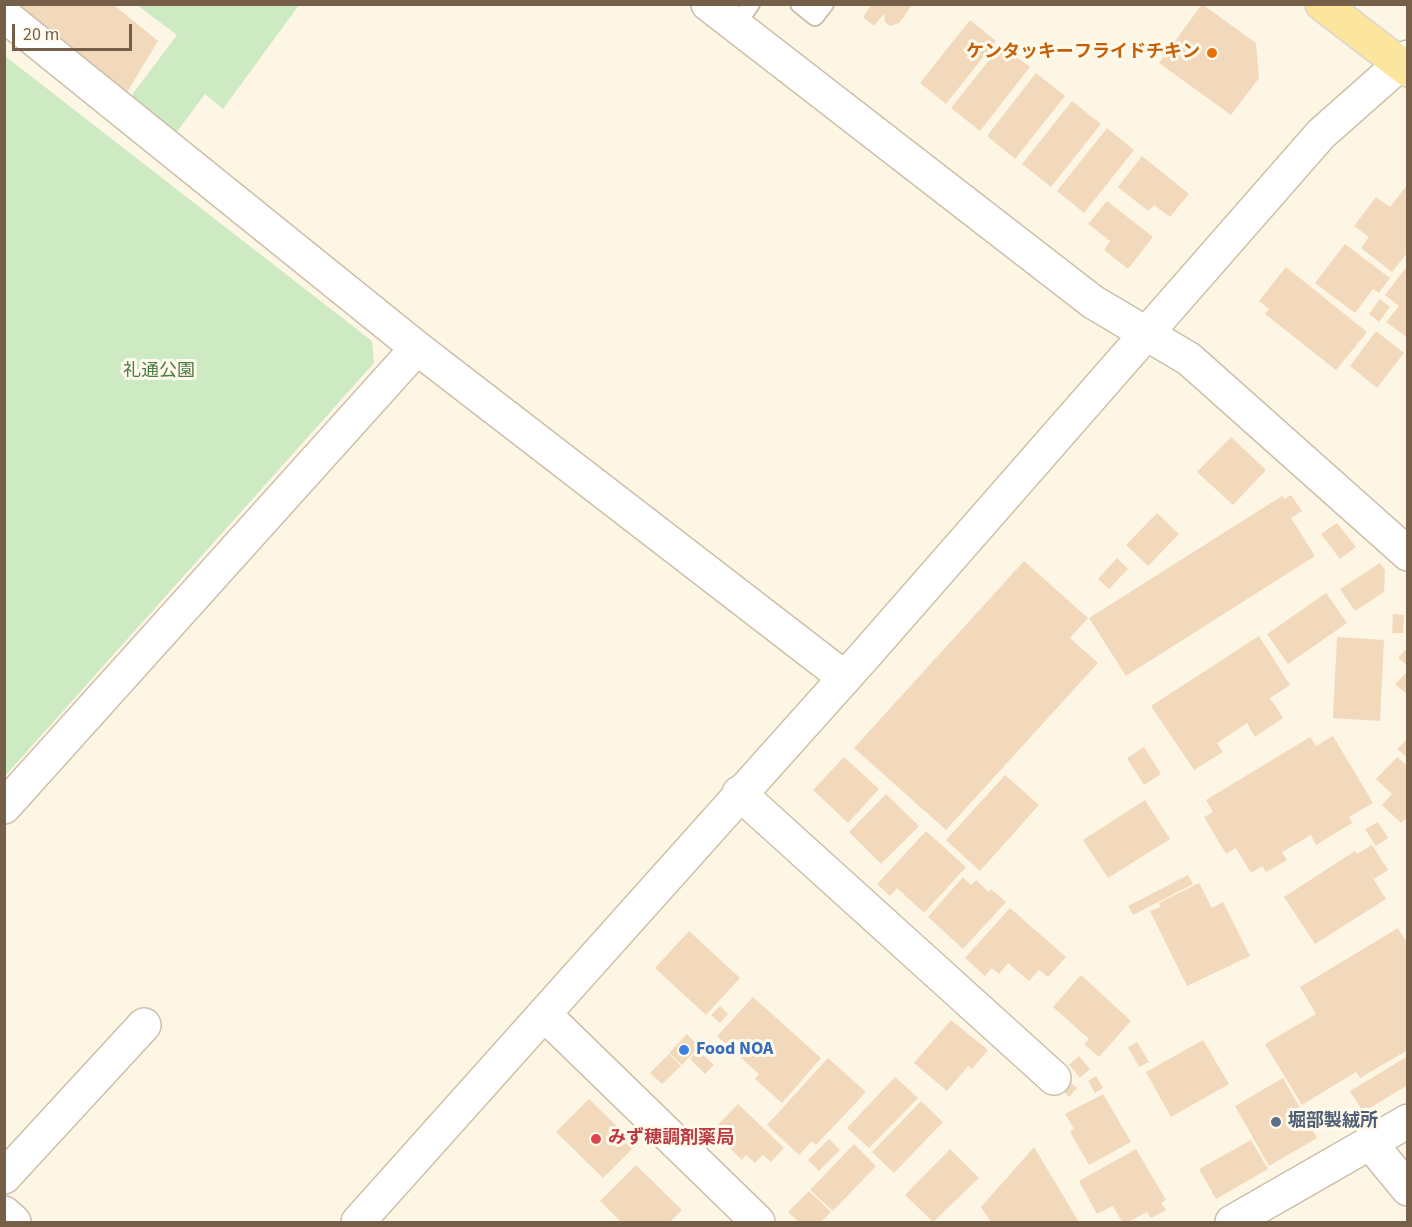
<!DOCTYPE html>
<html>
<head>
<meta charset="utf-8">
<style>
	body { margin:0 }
	#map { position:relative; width:1412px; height:1227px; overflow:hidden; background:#fdf6e4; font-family:"Source Sans 3",sans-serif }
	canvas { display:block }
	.frame { position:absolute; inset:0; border:6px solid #765f49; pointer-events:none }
	.scale { position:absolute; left:12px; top:24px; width:120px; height:27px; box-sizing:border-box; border:3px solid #765f49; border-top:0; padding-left:8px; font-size:18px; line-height:21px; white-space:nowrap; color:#765f49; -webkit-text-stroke:4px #fffaeb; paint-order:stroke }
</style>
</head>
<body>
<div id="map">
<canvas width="1412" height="1227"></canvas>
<div class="frame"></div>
<div class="scale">20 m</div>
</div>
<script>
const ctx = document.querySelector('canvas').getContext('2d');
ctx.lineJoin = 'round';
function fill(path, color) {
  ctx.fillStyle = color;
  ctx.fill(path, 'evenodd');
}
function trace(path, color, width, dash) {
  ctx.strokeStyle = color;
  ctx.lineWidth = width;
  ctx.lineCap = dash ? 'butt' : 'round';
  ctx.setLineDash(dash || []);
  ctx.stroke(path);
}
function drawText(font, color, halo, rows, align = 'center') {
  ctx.font = font + ' "Source Sans 3","Noto Sans JP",sans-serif';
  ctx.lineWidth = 6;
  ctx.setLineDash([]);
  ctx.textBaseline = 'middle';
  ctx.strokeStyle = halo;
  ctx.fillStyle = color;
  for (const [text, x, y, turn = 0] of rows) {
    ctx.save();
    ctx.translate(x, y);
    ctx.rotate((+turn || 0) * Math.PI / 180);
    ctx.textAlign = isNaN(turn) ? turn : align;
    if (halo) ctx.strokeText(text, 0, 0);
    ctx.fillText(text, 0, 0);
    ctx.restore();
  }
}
fill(new Path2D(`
	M137 5H299L223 109 205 94 176 133 129 99 177 35Z
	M5 56 372 341 374 363 5 776Z`), '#cdeac3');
fill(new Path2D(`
	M4 4H113L158 41 124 97Z
	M872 4H913L899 23 890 26 885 22 884 14 874 26 863 17Z
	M1202 4 1256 43 1259 78 1231 115 1159 63Z
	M970 20 996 41 946 104 920 83Z
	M1001 45 1030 67 980 131 951 108Z
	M1036 73 1065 96 1015 159 987 136Z
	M1072 101 1101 124 1051 187 1022 164Z
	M1107 128 1134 150 1084 213 1057 191Z
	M1142 156 1189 194 1170 217 1154 205 1148 211 1118 187Z
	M1408 184V252L1392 272 1361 248 1369 237 1354 226 1376 197 1390 207Z
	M1107 201 1153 237 1128 269 1104 250 1110 241 1088 224Z
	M1345 244 1390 278 1379 293 1373 289 1355 313 1315 283Z
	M1408 265V338L1386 322 1399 306 1385 295Z
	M1286 267 1367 332 1336 370 1265 314 1269 309 1259 301Z
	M1380 299 1390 307 1379 322 1369 314Z
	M1376 331 1404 353 1377 388 1350 366Z
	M1231 437 1266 470 1233 505 1197 472Z
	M1291 495 1302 511 1291 518 1315 556 1126 676 1089 618 1282 496 1284 499Z
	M1157 513 1179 534 1148 566 1126 545Z
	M1337 523 1356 547 1340 559 1321 534Z
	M1117 558 1128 569 1109 589 1098 579Z
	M1024 561 1088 618 1070 638 1098 663 946 830 854 748Z
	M1380 563 1385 570 1384 592 1355 611 1340 589Z
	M1326 593 1347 623 1288 664 1267 634Z
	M1393 614 1404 615 1403 633H1392Z
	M1259 636 1290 685 1270 698 1283 718 1255 737 1247 723 1217 743 1223 752 1194 770 1151 706Z
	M1337 637 1384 640 1380 721 1333 718Z
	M1408 647V666L1398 658Z
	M1408 671V695L1395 684Z
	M1333 736 1373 803 1349 817 1352 823 1316 845 1311 835 1282 852 1287 860 1266 872 1262 866 1251 873 1236 848 1226 854 1204 817 1213 812 1206 800 1310 737 1316 746Z
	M1408 738V758L1397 749Z
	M1144 747 1161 774 1144 785 1127 758Z
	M844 757 879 789 848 823 813 790Z
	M1397 757 1408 766V817L1401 823 1382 805 1392 794 1376 779Z
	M1005 775 1039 805 980 871 946 840Z
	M886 794 919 826 881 864 849 832Z
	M1145 800 1170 839 1108 878 1083 840Z
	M1378 822 1388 838 1376 846 1365 829Z
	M926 831 966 867 924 913 897 888 890 896 877 884Z
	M1372 845 1388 870 1374 879 1364 864 1386 899 1315 944 1284 897 1355 851 1357 854Z
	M1188 875 1193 884 1133 915 1128 906Z
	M963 877 971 885 976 880 989 892 991 889 1006 902 963 949 928 917Z
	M1199 883 1212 908 1223 902 1250 956 1187 986 1150 911 1160 907 1159 903Z
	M1010 908 1066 957 1048 977 1039 970 1029 981 1008 963 999 974 992 968 985 976 965 958Z
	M1398 928 1408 944V1050L1360 1078 1356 1072 1302 1105 1265 1044 1316 1014 1300 987Z
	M689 931 740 978 706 1015 655 968Z
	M1081 975 1131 1021 1099 1057 1084 1044 1089 1039 1053 1007Z
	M753 997 821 1058 782 1103 755 1079 759 1074 717 1036Z
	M720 1006 728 1014 720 1023 711 1015Z
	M951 1020 988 1050 972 1069 968 1066 947 1091 914 1063Z
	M687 1034 699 1047 682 1065 669 1053Z
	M1203 1040 1229 1084 1171 1117 1146 1072Z
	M1137 1042 1149 1062 1139 1067 1128 1047Z
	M698 1050 714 1065 705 1074 690 1059Z
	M669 1054 681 1066 662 1084 650 1073Z
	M1079 1056 1090 1069 1080 1078 1069 1065Z
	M1408 1056V1085L1363 1112 1350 1091Z
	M828 1058 866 1092 816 1145 812 1141 799 1155 767 1125Z
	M1064 1076 1077 1088 1069 1097 1056 1084Z
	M1096 1076 1103 1088 1095 1093 1088 1081Z
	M895 1077 918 1098 869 1148 847 1128Z
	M1283 1078 1317 1138 1269 1166 1235 1106Z
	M1103 1094 1131 1142 1089 1165 1070 1132 1074 1129 1065 1114Z
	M589 1099 636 1145 603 1178 556 1132Z
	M921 1101 943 1122 894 1173 872 1152Z
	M738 1104 784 1148 771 1162 763 1155 755 1163 746 1155 742 1160 712 1131Z
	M829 1139 840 1150 819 1171 808 1160Z
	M1251 1140 1268 1169 1216 1199 1199 1169Z
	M854 1144 876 1166 833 1211 810 1190Z
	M1034 1147 1079 1222H991L981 1207Z
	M950 1149 979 1178 933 1222 905 1195Z
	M1136 1149 1166 1200 1161 1203 1166 1210 1151 1218 1147 1212 1128 1222H1122L1113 1206 1097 1214 1079 1181Z
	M636 1165 682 1210 670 1222H621L600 1201Z
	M809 1191 831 1212 821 1222H799L788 1212Z`), '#f2d9bc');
const lane = new Path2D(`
	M799 4 815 17 825 4
	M735 27 751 4`);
const street = new Path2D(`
	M708 4 1093 302 1189 359 1408 554
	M4 15 417 348 845 678
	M739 793 1054 1078
	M4 807 417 348
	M544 1014 758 1222
	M1370 1143 1408 1189
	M4 1177 144 1025
	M4 1213 14 1222
	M1232 1222 1408 1121`);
const secondary = new Path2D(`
	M358 1222 867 653 1321 134 1408 57`);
const primary = new Path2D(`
	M1322 4 1408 70`);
trace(lane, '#cebfab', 20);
trace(street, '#cebfab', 36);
trace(secondary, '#d1c0a8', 36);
trace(primary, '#dbd5d0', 36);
trace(lane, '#fff', 16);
trace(street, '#fff', 33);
trace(secondary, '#fff', 33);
trace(primary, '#fce59c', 33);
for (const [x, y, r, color] of [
	[1212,53,6,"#e8710a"],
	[684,1050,6,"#3f7fe0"],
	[1276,1122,6,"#5c6f8a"],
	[596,1139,6,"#e0444e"]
]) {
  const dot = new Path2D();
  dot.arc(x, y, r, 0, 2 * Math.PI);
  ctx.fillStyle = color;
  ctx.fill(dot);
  trace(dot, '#fffaeb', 2);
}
drawText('bold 18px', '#c56008', '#fffaeb', [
	["ケンタッキーフライドチキン",1200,53]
], 'right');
drawText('18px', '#4b7c41', '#fffaeb', [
	["礼通公園",159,372]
]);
drawText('bold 18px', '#366cbe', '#fffaeb', [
	["Food NOA",696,1050]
], 'left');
drawText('bold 18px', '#4e5e75', '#fffaeb', [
	["堀部製絨所",1288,1122]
], 'left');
drawText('bold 18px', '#be3a42', '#fffaeb', [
	["みず穂調剤薬局",608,1139]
], 'left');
</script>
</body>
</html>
